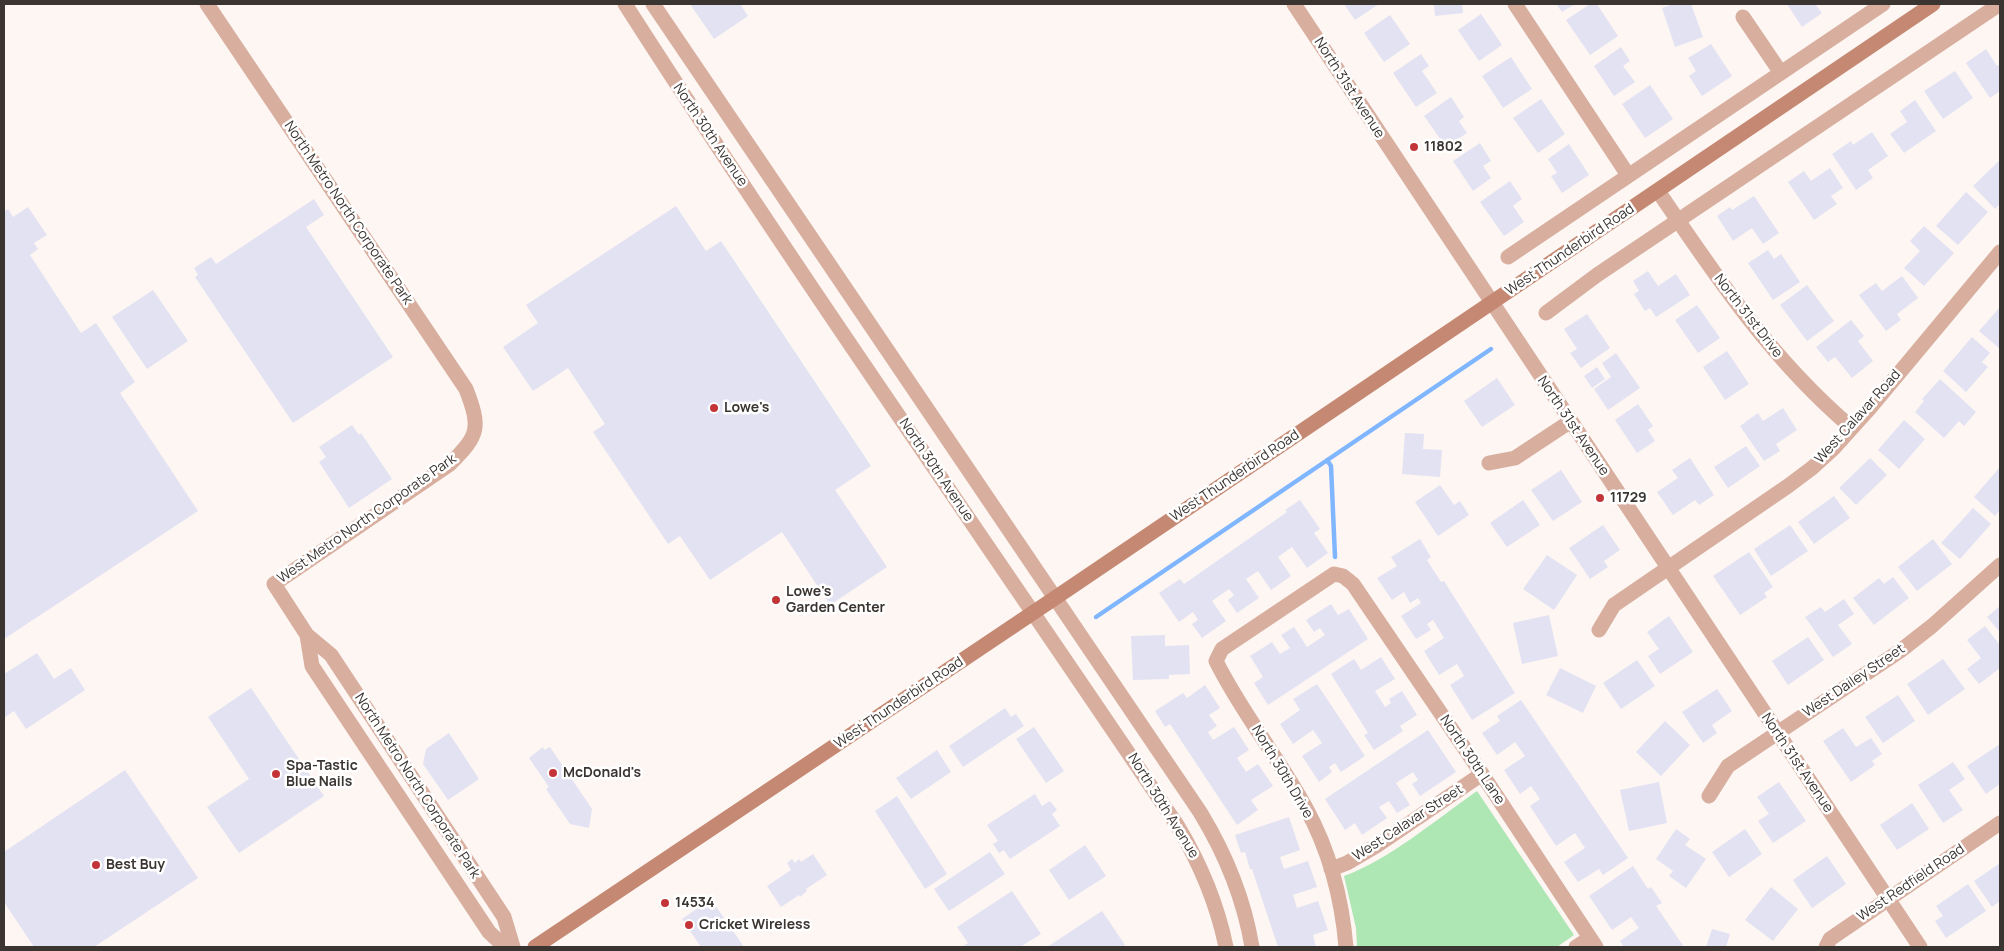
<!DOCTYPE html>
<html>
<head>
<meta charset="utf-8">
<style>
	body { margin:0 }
	#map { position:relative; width:2004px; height:951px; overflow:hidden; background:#fdf6f3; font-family:Manrope,sans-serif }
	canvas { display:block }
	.frame { position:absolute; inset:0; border:5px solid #3b3532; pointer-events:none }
</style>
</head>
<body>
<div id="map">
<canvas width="2004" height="951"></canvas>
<div class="frame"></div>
</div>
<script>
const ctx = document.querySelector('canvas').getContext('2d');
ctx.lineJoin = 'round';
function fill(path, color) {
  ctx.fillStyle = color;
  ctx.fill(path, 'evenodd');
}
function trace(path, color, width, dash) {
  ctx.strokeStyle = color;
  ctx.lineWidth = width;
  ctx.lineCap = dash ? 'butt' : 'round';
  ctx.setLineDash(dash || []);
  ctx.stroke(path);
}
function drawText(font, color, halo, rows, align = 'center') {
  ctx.font = font + ' Manrope,sans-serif';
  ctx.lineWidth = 5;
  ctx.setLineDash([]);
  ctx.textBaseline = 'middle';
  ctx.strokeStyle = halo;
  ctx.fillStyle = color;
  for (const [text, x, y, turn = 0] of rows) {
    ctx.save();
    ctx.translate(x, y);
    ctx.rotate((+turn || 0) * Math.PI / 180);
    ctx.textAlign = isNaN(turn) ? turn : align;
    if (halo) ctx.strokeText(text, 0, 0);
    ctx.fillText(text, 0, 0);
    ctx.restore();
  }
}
fill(new Path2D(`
	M1477 791 1574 935 1557 947H1357L1356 928 1344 876C1389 860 1438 818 1477 791Z`), '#aee6b4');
trace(new Path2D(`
	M1327 460 1331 466 1335 557
	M1096 617 1491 349`), '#80b6ff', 4.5);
fill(new Path2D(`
	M690 4H740L748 16 714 39Z
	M1344 4H1379L1355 20Z
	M1434 4H1462L1463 13 1435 16Z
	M1556 4H1575L1562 12Z
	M1590 4H1597L1618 36 1590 55 1566 20Z
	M1673 4H1691L1703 37 1675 47 1662 8Z
	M1787 4H1815L1822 13 1802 27Z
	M1481 14 1502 45 1479 61 1458 30Z
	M1390 15 1410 44 1384 62 1364 33Z
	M1711 44 1732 76 1702 96 1689 76 1696 71 1688 58Z
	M1621 47 1630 61 1623 66 1635 82 1614 96 1594 66Z
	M1986 49 1997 66 2000 64V91L1990 98 1966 63Z
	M1421 54 1429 66 1422 71 1437 93 1416 107 1393 73Z
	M1511 57 1532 89 1503 108 1482 76Z
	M1955 71 1973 98 1943 119 1924 91Z
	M1650 85 1673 119 1645 138 1622 104Z
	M1451 97 1464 117 1459 121 1467 133 1446 147 1424 116Z
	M1541 99 1565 134 1538 153 1513 118Z
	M1915 100 1936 131 1904 153 1890 134 1907 122 1900 111Z
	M1872 132 1888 156 1868 170 1873 178 1856 190 1832 154 1851 141 1853 145Z
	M1480 143 1491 161 1483 166 1491 178 1473 191 1453 161Z
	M1569 144 1589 175 1562 193 1551 176 1557 173 1548 159Z
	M2000 160V204L1995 209 1973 186Z
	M1830 168 1843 188 1831 196 1837 204 1814 220 1788 182 1804 171 1811 181Z
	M1510 181 1522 199 1513 206 1524 222 1504 236 1480 202Z
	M1966 192 1988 212 1958 245 1936 226Z
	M1754 196 1779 233 1763 244 1752 228 1733 241 1717 216 1730 207 1732 210Z
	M314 199 324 215 306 227 393 357 293 423 195 277 198 275 194 268 211 257 216 264Z
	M676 206 706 251 721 241 871 466 835 490 887 567 830 605 782 532 710 580 680 536 668 544 593 432 605 424 568 368 533 391 503 347 538 323 526 305Z
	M28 207 47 235 34 243 38 249 30 255 81 333 96 323 135 382 120 393 198 511 4 639V212L8 209 13 217Z
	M1924 226 1954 253 1924 286 1904 268 1920 251 1910 241Z
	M1768 250 1774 259 1781 254 1800 282 1773 300 1748 263Z
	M1648 271 1658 286 1676 274 1690 295 1656 317 1650 308 1645 311 1634 294 1639 291 1633 281Z
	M1902 276 1918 298 1897 314 1901 320 1886 331 1859 295 1876 283 1882 291Z
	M1807 285 1834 321 1807 341 1780 305Z
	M153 290 188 341 147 369 112 317Z
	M1697 305 1720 338 1698 353 1675 320Z
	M2000 307V349L1979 331Z
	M1587 314 1610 348 1581 368 1570 353 1577 349 1564 329Z
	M1851 320 1864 336 1858 341 1873 361 1852 378 1835 357 1828 362 1816 347Z
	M1972 337 1990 353 1982 362 1988 367 1966 392 1943 371Z
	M1727 351 1749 384 1725 400 1703 367Z
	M1616 353 1640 388 1608 410 1594 389 1611 377 1602 363Z
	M1597 367 1605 379 1592 388 1584 376Z
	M1497 378 1515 405 1482 427 1464 401Z
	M1940 379 1976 412 1964 426 1959 421 1944 438 1915 412 1924 401 1922 399Z
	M1638 404 1653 426 1648 430 1655 441 1637 453 1615 420Z
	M1783 408 1797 430 1776 444 1780 451 1764 461 1740 426 1758 413 1763 421Z
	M1904 420 1925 439 1899 469 1878 450Z
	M352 425 359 435 361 433 392 479 349 508 319 462 326 457 319 447Z
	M1405 433 1424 434 1423 449 1442 450 1440 477 1402 474Z
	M1746 446 1760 466 1728 488 1714 467Z
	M1690 458 1714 495 1699 505 1695 500 1673 515 1657 492 1678 478 1672 470Z
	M1870 458 1887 475 1856 505 1839 488Z
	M2000 467V510L1995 516 1974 497Z
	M1561 470 1582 502 1553 521 1531 490Z
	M1440 485 1454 505 1460 501 1469 515 1438 536 1415 502Z
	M1834 496 1850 518 1814 544 1798 522Z
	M1300 500 1320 529 1314 533 1328 553 1307 568 1292 547 1278 557 1291 576 1271 590 1258 571 1246 579 1259 598 1237 613 1228 600 1234 595 1229 589 1219 596 1212 601 1226 621 1202 638 1192 624 1198 620 1193 612 1179 622 1159 593 1180 579 1184 584 1287 512 1285 510Z
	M1523 500 1540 525 1507 547 1490 523Z
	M1973 508 1991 524 1960 559 1941 543Z
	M1603 525 1620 550 1604 561 1608 567 1590 579 1569 548Z
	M1790 525 1808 551 1771 576 1754 549Z
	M1420 539 1431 557 1427 560 1441 582 1444 581 1515 693 1472 720 1450 685 1464 676 1457 664 1439 675 1424 651 1444 638 1433 620 1427 624 1431 630 1416 639 1401 616 1421 603 1418 598 1410 603 1404 592 1392 600 1377 578 1397 566 1391 557Z
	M1933 539 1952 564 1917 591 1898 567Z
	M1749 552 1773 587 1764 593 1767 597 1740 615 1713 576Z
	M1547 555 1577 575 1554 610 1523 589Z
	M1893 577 1909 598 1874 625 1853 598 1879 578 1884 584Z
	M1844 599 1854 614 1838 625 1852 644 1833 657 1805 617 1821 607 1825 612Z
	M1331 604 1338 615 1349 609 1368 639 1268 705 1254 683 1263 677 1250 656 1272 642 1280 654 1290 648 1281 635 1294 627 1307 647 1325 635 1320 628 1314 632 1306 620Z
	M2000 606V632L1987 617Z
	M1549 615 1558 656 1522 664 1513 623Z
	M1669 616 1693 652 1660 674 1648 656 1659 649 1647 632Z
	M1985 626 2000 645V668L1979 684 1967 669 1981 658 1967 640Z
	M1165 635V646L1189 645 1190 674 1169 675V679L1133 680 1131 636Z
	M1808 637 1824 660 1788 685 1772 661Z
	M37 653 54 679 71 668 85 690 26 729 14 711 4 718V674Z
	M1381 657 1395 679 1375 691 1385 707 1391 703 1389 699 1402 691 1417 715 1400 726 1403 731 1374 750 1364 735 1368 733 1331 674 1354 659 1361 670Z
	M1943 659 1965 689 1928 715 1907 684Z
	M1637 660 1655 686 1621 709 1603 683Z
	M1560 668 1596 686 1583 713 1546 695Z
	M1317 684 1365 756 1341 772 1335 763 1329 767 1332 772 1319 782 1302 756 1322 743 1313 730 1293 744 1280 724 1300 710 1293 699Z
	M1205 685 1220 708 1209 715 1217 726 1208 732 1213 740 1234 727 1249 750 1237 758 1246 772 1258 764 1273 786 1251 800 1258 810 1237 825 1170 724 1165 727 1155 711 1183 693 1187 698Z
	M251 688 324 796 239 853 207 807 249 779 208 717Z
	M1717 689 1732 711 1712 725 1717 733 1703 743 1682 712Z
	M1898 695 1915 721 1883 743 1865 717Z
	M1521 700 1628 858 1603 875 1599 869 1578 882 1564 862 1585 848 1575 833 1556 846 1530 806 1540 799 1531 786 1520 794 1504 770 1525 756 1515 742 1497 755 1482 733 1500 721 1497 716Z
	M1005 708 1011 717 1016 714 1024 726 963 767 949 746Z
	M1665 721 1690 745 1661 776 1636 752Z
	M1034 727 1064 771 1046 783 1016 739Z
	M1843 728 1856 747 1871 738 1882 754 1872 761 1875 765 1851 782 1823 741Z
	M1428 730 1456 772 1420 796 1412 784 1418 780 1413 772 1396 783 1410 805 1397 813 1389 801 1379 807 1387 818 1362 835 1355 823 1345 830 1325 799Z
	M449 733 479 779 448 800 423 764 426 749Z
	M2000 744V784L1986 794 1967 766Z
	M543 747 544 750 550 747 592 809 589 828 570 824 546 789 549 787 529 758Z
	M937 750 951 772 911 799 896 778Z
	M1953 762 1965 779 1949 790 1963 810 1943 823 1918 785Z
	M125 770 198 878 94 947H34L4 902V852Z
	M1659 782 1667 823 1629 831 1620 790Z
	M1779 782 1806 821 1773 843 1758 821 1769 814 1757 797Z
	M1035 794 1042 806 1050 801 1057 810 1052 814 1060 826 1010 859 1004 850 999 853 993 844 998 841 987 825Z
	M897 796 947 874 925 889 875 811Z
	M1912 803 1929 829 1897 850 1880 825Z
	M1289 817 1300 850 1280 857 1284 869 1308 861 1317 887 1293 895 1297 908 1318 901 1328 930 1313 935 1316 947H1278L1252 869H1250L1245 852 1241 853 1235 835Z
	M1676 829 1690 839 1685 845 1706 859 1686 888 1669 876 1673 871 1656 859Z
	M1745 829 1762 854 1729 877 1712 852Z
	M1085 845 1106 876 1069 900 1049 870Z
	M990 852 1005 874 949 911 934 889Z
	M813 854 827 875 806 889 807 891 800 897 799 895 781 907 767 886 791 870 787 863 792 859 795 863 799 859 801 862Z
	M1827 856 1846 884 1812 908 1793 880Z
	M2000 863V901L1992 907 1974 881Z
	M1633 866 1648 889 1651 887 1662 903 1656 906 1684 947H1624L1620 941 1639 928 1631 917 1612 930 1589 896Z
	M1968 884 1986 911 1946 938 1935 921 1943 916 1936 906Z
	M1771 887 1798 909 1773 941 1745 920Z
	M1012 891 1041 934 1020 947H962L968 943 957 927Z
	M711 899 744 947H701L682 919Z
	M666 901 667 903 660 908 659 906Z
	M1102 911 1125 945 1121 947H1047Z
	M1712 929 1730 934 1726 947H1706Z`), '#e2e2f2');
trace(new Path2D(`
	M207 4 466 389C481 428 479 435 450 464L274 584 307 635 331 655 504 917 513 947
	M625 4C803 282 993 551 1177 825 1200 863 1217 903 1226 947
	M653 4 1200 812C1225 853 1244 899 1252 947
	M1515 4 1628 175
	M1743 17 1781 73
	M1658 191C1717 278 1771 359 1852 428
	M1508 257 1883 4
	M1546 313 1597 275 2000 4
	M1489 463 1515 458 1571 421
	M1599 630 1614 605 1788 486 1812 468 1833 449 1870 408 2000 252
	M307 635 312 666 489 932 505 947
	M1709 796 1728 766 1900 651 1932 626 2000 565
	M1331 869 1347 863 1376 846 1482 774
	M1346 947C1342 900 1329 850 1306 808 1279 758 1241 712 1216 661L1222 649 1334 574 1343 576 1353 584 1482 774 1596 947
	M1576 947 1590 938
	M1826 947 1830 939 2000 823`), '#d8ae9f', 15);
trace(new Path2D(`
	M1294 4 1920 947`), '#d8ae9f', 15);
trace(new Path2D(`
	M535 947 1055 598 1933 4`), '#c58973', 15);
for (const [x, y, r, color] of [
	[1414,147,5,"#c33439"],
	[714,408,5,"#c33439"],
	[1600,498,5,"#c33439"],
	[776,600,5,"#c33439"],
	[553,773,5,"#c33439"],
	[276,774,5,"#c33439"],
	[96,865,5,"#c33439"],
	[665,903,5,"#c33439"],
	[689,925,5,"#c33439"]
]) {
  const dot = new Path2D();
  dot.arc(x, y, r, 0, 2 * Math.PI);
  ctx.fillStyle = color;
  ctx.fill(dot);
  trace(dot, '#fff', 2);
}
drawText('14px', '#3b3532', '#fff', [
	["North 31st Avenue",1349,88,57],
	["North 30th Avenue",710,135,56],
	["North Metro North Corporate Park",348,213,56],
	["West Thunderbird Road",1570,250,-34],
	["North 31st Drive",1748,316,52],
	["West Calavar Road",1858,417,-48],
	["North 31st Avenue",1573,426,56],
	["North 30th Avenue",936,470,56],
	["West Thunderbird Road",1235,476,-34],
	["West Metro North Corporate Park",367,519,-35],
	["West Dailey Street",1854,681,-34],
	["West Thunderbird Road",899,703,-34],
	["North 30th Lane",1472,760,56],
	["North 31st Avenue",1797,763,56],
	["North 30th Drive",1282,772,59],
	["North Metro North Corporate Park",417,786,57],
	["North 30th Avenue",1163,806,58],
	["West Calavar Street",1408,823,-33],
	["West Redfield Road",1911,883,-34]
]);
drawText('bold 14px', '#3b3532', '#fff', [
	["11802",1424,147],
	["Lowe's",724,408],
	["11729",1610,498],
	["Lowe's",786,592],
	["Garden Center",786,608],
	["Spa-Tastic",286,766],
	["Blue Nails",286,782],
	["McDonald's",563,773],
	["Best Buy",106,865],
	["14534",675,903],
	["Cricket Wireless",699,925]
], 'left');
</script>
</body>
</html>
